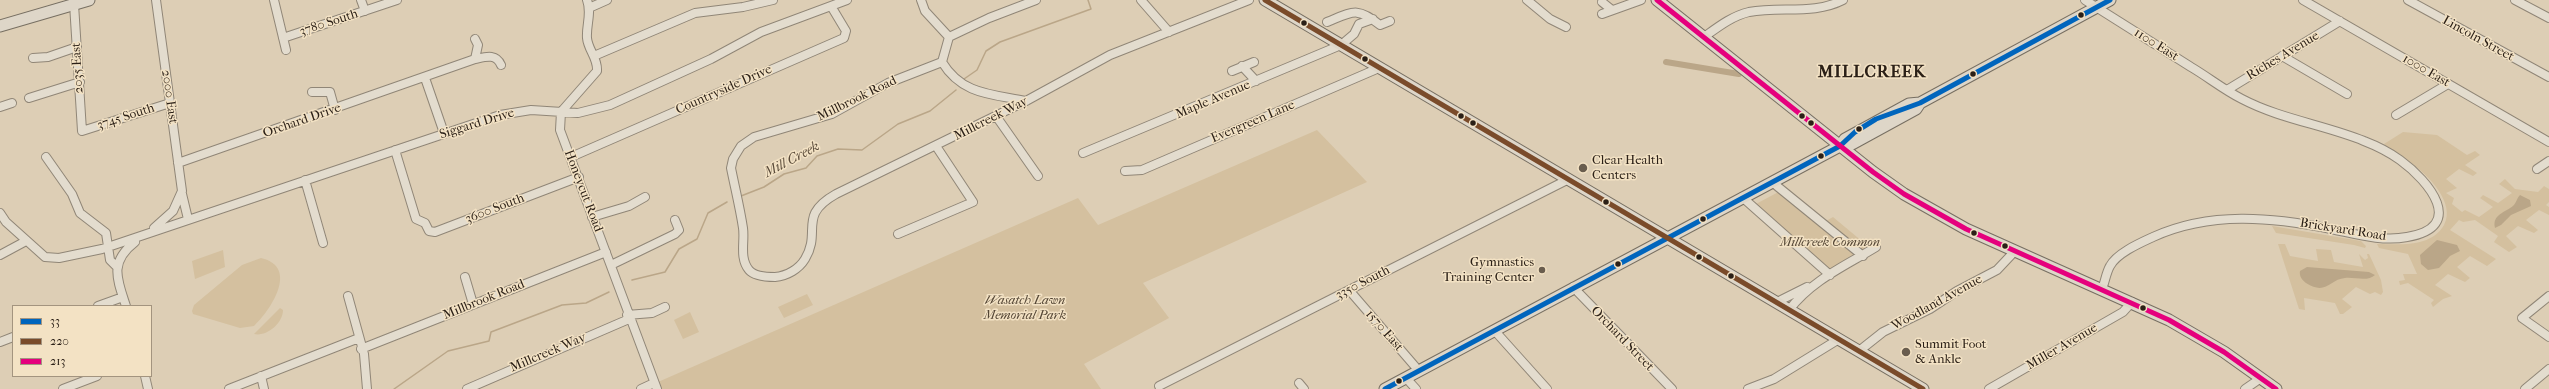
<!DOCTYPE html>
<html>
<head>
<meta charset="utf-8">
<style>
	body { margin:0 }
	#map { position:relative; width:2549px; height:389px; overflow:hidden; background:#ddceb5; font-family:"IM FELL French Canon",serif }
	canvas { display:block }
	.legend { position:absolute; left:12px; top:305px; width:140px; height:72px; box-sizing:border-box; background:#f3e2c4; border:1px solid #a3947f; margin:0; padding:5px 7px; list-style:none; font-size:12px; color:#2b2017 }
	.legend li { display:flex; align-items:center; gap:8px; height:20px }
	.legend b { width:20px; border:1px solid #a3947f }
</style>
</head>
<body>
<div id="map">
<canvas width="2549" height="389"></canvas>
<ul class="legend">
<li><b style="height:5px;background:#0065bd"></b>33</li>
<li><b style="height:5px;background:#7a4b2a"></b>220</li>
<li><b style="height:5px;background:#e5007d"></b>213</li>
</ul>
</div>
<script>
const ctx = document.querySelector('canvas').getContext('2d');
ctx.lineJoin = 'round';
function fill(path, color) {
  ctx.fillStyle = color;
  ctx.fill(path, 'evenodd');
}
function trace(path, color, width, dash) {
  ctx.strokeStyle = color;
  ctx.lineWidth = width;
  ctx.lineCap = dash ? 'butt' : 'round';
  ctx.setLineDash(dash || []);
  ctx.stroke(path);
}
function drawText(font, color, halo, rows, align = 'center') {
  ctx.font = font + ' "IM FELL French Canon",serif';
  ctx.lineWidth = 3;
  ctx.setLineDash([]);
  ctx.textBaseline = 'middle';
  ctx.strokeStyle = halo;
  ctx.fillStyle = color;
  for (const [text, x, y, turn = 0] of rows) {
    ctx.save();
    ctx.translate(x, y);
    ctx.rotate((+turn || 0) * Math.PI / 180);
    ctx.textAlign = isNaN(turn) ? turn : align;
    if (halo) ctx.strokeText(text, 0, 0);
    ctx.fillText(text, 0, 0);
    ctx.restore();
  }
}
fill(new Path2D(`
	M1317 130 1367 182 1143 283 1169 318 1084 364 1101 389H661L658 382 1078 198 1098 225Z
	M2403 132 2437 135 2467 155 2475 151 2480 155 2465 165 2477 173 2473 176 2459 169 2446 179 2457 188 2446 193 2454 198 2452 204 2462 212 2465 210 2479 217 2493 207 2480 198 2483 195 2498 203 2512 193 2499 184 2505 179 2515 189 2538 192 2544 186 2549 189V202L2546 205 2549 207V215L2539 210 2526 220 2538 230 2534 233 2518 226 2506 236 2517 247 2509 252 2494 242 2498 236 2475 220 2463 222 2459 220 2450 230 2496 259 2487 266 2470 256 2457 267 2470 278 2465 282 2448 274 2435 285 2452 296 2443 299 2433 307 2431 303 2434 300 2408 283 2400 285 2399 281 2405 280 2403 274H2417L2408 254 2379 248 2377 244C2399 244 2431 248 2444 225 2456 203 2428 175 2411 163 2403 157 2390 152 2384 144Z
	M1786 188 1826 221 1833 217 1869 247 1828 271 1754 205Z
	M2272 226 2361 241 2366 246 2365 248 2354 245 2276 233Z
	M2278 244H2285L2290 256 2318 261 2316 249 2331 250 2334 262 2363 267 2359 254 2365 260 2368 258 2367 254H2369L2381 280 2383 292 2381 295 2375 292 2370 294 2356 287 2342 299 2352 307 2343 314H2340L2335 303 2304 298 2305 310 2299 309Z
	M223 250 225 267 195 279 192 261Z
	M261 258C300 267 270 311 254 326L240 328 193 314 192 311 194 305 242 265Z
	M807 294 813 305 784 318 778 307Z
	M280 308 283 310C283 323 267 337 254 334Z
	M690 312 699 332 683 339 674 320Z`), '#d4c09f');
fill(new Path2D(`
	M2520 195 2530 200 2531 206 2511 215 2501 225 2495 228C2492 214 2505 213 2514 205 2516 203 2517 198 2520 195Z
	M2437 240 2457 245 2460 251 2450 256 2439 268 2428 270 2421 264 2420 255Z
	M2307 267 2369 272 2375 275C2368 282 2355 277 2345 278 2330 279 2326 296 2306 283 2302 280 2299 276 2300 271Z`), '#baa688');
trace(new Path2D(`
	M964 79 977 70 986 51 1000 42 1091 9 1088 0
	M741 196 764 187 784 174 806 168 817 156 838 149 862 150 898 124 930 111 956 90
	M632 280 665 272 679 249 697 239 708 213 727 202
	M394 389 448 351 489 341 491 332 562 305 586 303 609 292`), '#baa688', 1.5);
trace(new Path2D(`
	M1666 62 1739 74`), '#baa688', 6);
const minor = new Path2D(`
	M274 0 286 50
	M361 0 365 11
	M587 0C592 13 586 25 587 38 588 50 598 58 597 71L561 112 560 130 657 389
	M921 0 925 11 949 37 942 62C962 95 992 94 1026 101
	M1141 0 1169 32
	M1527 0 1550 19 1566 27
	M2085 0C2120 22 2156 45 2191 67 2208 77 2224 90 2242 99 2280 119 2325 125 2364 141 2377 146 2389 152 2400 160 2429 181 2467 227 2407 237 2382 242 2356 234 2331 229 2272 217 2210 211 2153 237 2140 243 2117 253 2110 266 2106 273 2105 282 2102 289
	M2303 0 2549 142
	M2408 0 2549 77
	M2515 0 2549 18
	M1602 2 1612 10
	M74 4 82 131 170 103
	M589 8 607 0
	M1602 14 1641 0
	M1327 22C1352 12 1357 6 1380 25L1390 21
	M949 37 989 18 1036 0
	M1704 37C1718 27 1732 16 1749 12 1781 6 1814 15 1843 0
	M283 38 397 0
	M475 39 478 45 475 59
	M594 56 695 13 743 7 773 0
	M2282 56 2347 94
	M33 58 48 57 77 47
	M942 62 888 83 832 114 754 137 741 146 733 159 731 168C735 188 740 208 743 228 745 241 739 258 749 270 754 276 767 277 775 277 787 276 799 269 805 259 822 231 797 216 836 194L1026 101 1110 55 1249 0
	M1242 66 1256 81
	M1232 71 1254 62
	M425 78 444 133
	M2227 90 2340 21
	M312 92H330L335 110
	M29 98 80 82
	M0 107 12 103
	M2396 115 2448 84
	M996 116 1038 176
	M395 150 416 219 425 223 429 231 435 232 579 177
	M1083 153 1341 45 1354 34 1359 24 1373 19
	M46 157 72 194 80 213 106 233 110 260 116 266
	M571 157 844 38 846 31 831 6
	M178 163 475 59C485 57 496 53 501 65
	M2537 169 2549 161
	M1125 171 1142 170 1379 68
	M305 180 323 243
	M1772 182 1863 256
	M182 194 188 219
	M1742 197 1830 275
	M0 213 6 222 45 257 59 258 102 249 500 115 531 110 578 113 610 105 711 59 761 32 847 0
	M592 217 629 206 645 197
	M154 228 173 211 182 191 156 0
	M898 234 973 202 936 146
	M0 255 26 241
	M611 265 675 234 679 230 675 220
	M465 277 473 304
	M1573 287 1672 389
	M1349 290 1419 371
	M348 296 364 354 367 389
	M2549 296 2522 318 2549 337
	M1777 302 1807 287
	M98 306 123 297
	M126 306C117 279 109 262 135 242
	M1789 310C1812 280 1845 266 1876 247
	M627 315 652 313 665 307
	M1494 330 1547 389
	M0 342 13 337
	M361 349 606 252
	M1859 351 1883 332 1930 309 1957 291 1997 270 2013 253
	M145 376 148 389
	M261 376 264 389
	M1406 378 1416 389
	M1299 383 1304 389
	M1159 386 1567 180
	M63 389 97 376
	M229 389 359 338
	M467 389 629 319
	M641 389 654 383
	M1748 389 1774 379 1839 339
	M1989 389 2123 312 2132 302
	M2245 389 2261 378
	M2525 389 2549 369`);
const major = new Path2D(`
	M1265 0 1923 389
	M1657 0 1873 172 1904 194 1966 229 2169 320 2224 352 2276 389
	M0 26 89 0
	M1840 146 1845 139 1909 104 1920 103 2110 0
	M1385 389 1840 146 1852 144 1916 109 1920 103`);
trace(minor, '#908677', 10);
trace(major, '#776f62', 13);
trace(minor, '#e3dcce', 8);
trace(major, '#ded6c8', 11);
trace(new Path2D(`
	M1385 389 1840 146 1855 132 1876 119 1920 103 2110 0`), '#0065bd', 5);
trace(new Path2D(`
	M1265 0 1923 389`), '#7a4b2a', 5);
trace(new Path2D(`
	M1657 0 1873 172 1904 194 1966 229 2169 320 2224 352 2276 389`), '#e5007d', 5);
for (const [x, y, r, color] of [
	[2081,15,3.5,"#2b2017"],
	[1304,23,3.5,"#2b2017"],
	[1365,59,3.5,"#2b2017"],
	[1973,74,3.5,"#2b2017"],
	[1461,116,3.5,"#2b2017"],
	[1802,116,3.5,"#2b2017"],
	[1473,123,3.5,"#2b2017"],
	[1811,123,3.5,"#2b2017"],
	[1859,129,3.5,"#2b2017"],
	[1821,156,3.5,"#2b2017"],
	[1583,168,5,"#695d4e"],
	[1606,202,3.5,"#2b2017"],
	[1703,219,3.5,"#2b2017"],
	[1974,233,3.5,"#2b2017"],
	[2005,246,3.5,"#2b2017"],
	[1699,257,3.5,"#2b2017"],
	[1618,264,3.5,"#2b2017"],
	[1542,270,4,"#695d4e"],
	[1731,276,3.5,"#2b2017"],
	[2143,308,3.5,"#2b2017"],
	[1906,352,5,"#695d4e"],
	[1399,381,3.5,"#2b2017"]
]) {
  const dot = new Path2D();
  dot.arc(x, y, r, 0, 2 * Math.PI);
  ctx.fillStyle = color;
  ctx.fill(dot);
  trace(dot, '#f3e2c4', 1.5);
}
drawText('13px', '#2b2017', '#f3e2c4', [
	["3780 South",329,23,-18],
	["Lincoln Street",2478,39,29],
	["1100 East",2156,45,32],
	["Riches Avenue",2283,56,-31],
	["2035 East",78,68,-93],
	["1000 East",2426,71,30],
	["Countryside Drive",724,90,-24],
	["2000 East",169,97,82],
	["Millbrook Road",857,99,-26],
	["Maple Avenue",1213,100,-23],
	["3745 South",126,117,-18],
	["Millcreek Way",991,119,-27],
	["Orchard Drive",302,121,-19],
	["Evergreen Lane",1253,122,-23],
	["Siggard Drive",477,124,-17],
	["Honeycut Road",583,191,69],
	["3600 South",495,209,-21],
	["Brickyard Road",2343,230,9],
	["3350 South",1363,283,-27],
	["Millbrook Road",484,300,-22],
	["Woodland Avenue",1937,303,-29],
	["1570 East",1384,331,49],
	["Orchard Street",1622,339,46],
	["Miller Avenue",2062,347,-30],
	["Millcreek Way",548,353,-23]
]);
drawText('13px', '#2b2017', '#f3e2c4', [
	["Clear Health",1592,161],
	["Centers",1592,176],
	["Gymnastics",1534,263,"right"],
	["Training Center",1534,278,"right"],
	["Summit Foot",1915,345],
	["& Ankle",1915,360]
], 'left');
drawText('italic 13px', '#534534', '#f3e2c4', [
	["Millcreek Common",1830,243],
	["Wasatch Lawn",1025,301],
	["Memorial Park",1025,316]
]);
drawText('italic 14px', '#584938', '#f3e2c4', [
	["Mill Creek",792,160,-28]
]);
ctx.letterSpacing = '1px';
drawText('bold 17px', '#2b2017', '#f3e2c4', [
	["MILLCREEK",1872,73]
]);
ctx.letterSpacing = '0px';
</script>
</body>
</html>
